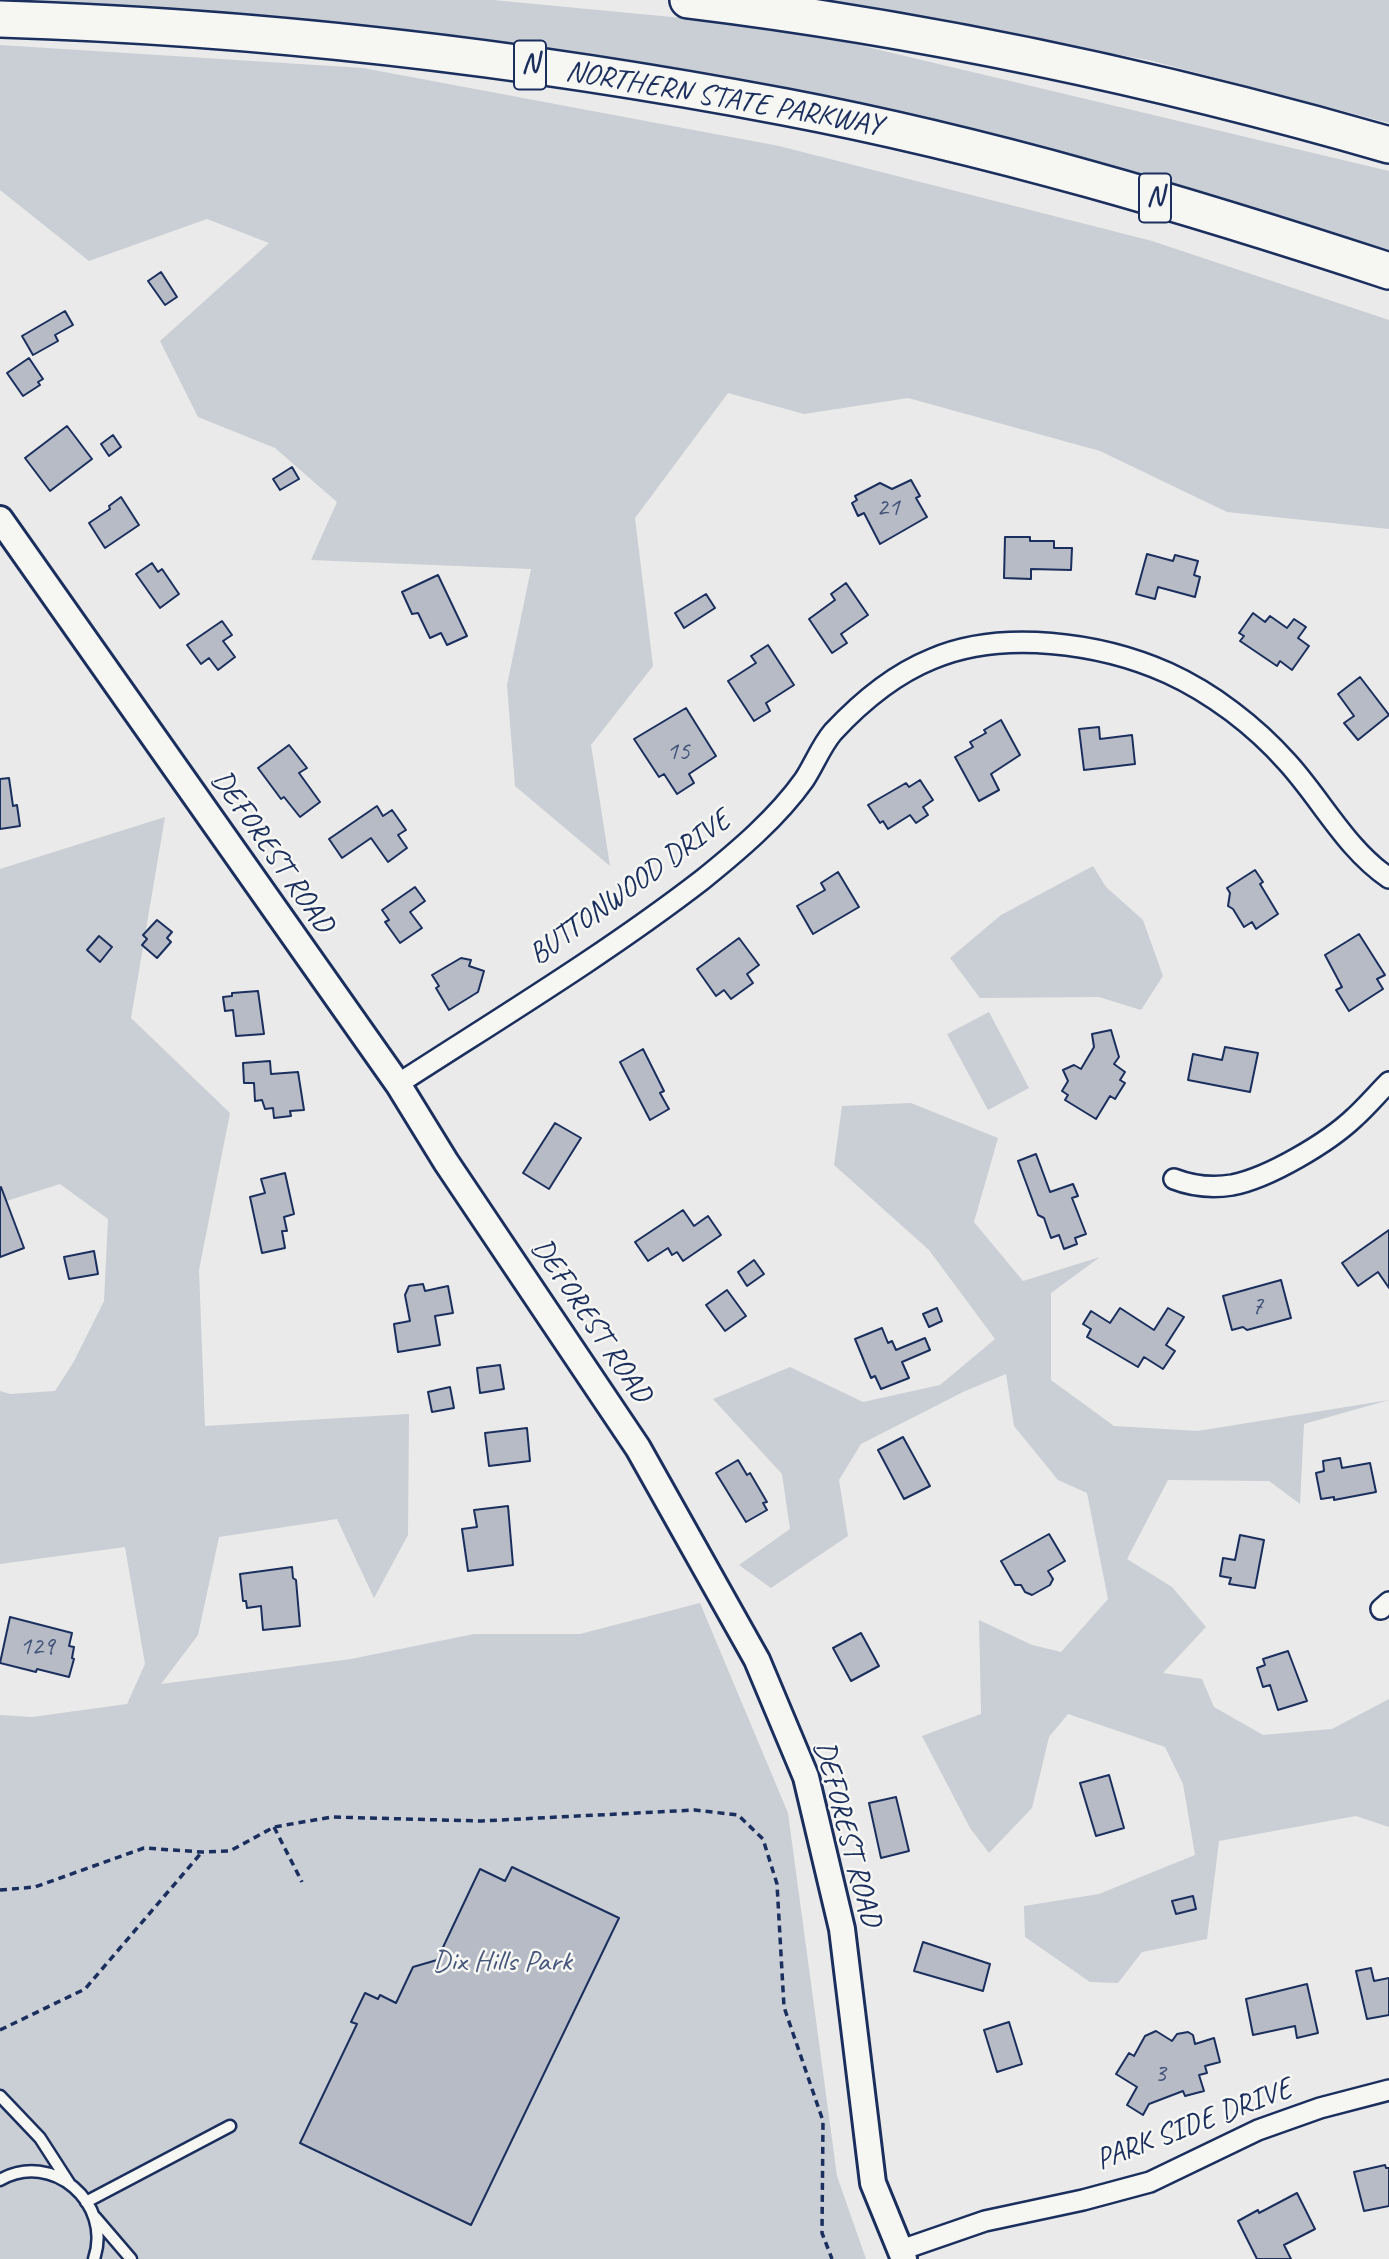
<!DOCTYPE html>
<html>
<head>
<meta charset="utf-8">
<style>
	body { margin:0 }
	canvas { display:block; background:#e9eae9 }
</style>
</head>
<body>
<canvas width="1389" height="2259"></canvas>
<script>
const ctx = document.querySelector('canvas').getContext('2d');
ctx.lineJoin = 'round';
function fill(path, color) {
  ctx.fillStyle = color;
  ctx.fill(path, 'evenodd');
}
function trace(path, color, width, dash) {
  ctx.strokeStyle = color;
  ctx.lineWidth = width;
  ctx.lineCap = dash ? 'butt' : 'round';
  ctx.setLineDash(dash || []);
  ctx.stroke(path);
}
function drawText(font, color, halo, rows, align = 'center') {
  ctx.font = font + ' Caveat,sans-serif';
  ctx.lineWidth = 5;
  ctx.setLineDash([]);
  ctx.textBaseline = 'middle';
  ctx.strokeStyle = halo;
  ctx.fillStyle = color;
  for (const [text, x, y, turn = 0] of rows) {
    ctx.save();
    ctx.translate(x, y);
    ctx.rotate((+turn || 0) * Math.PI / 180);
    ctx.textAlign = isNaN(turn) ? turn : align;
    if (halo) ctx.strokeText(text, 0, 0);
    ctx.fillText(text, 0, 0);
    ctx.restore();
  }
}
fill(new Path2D(`
	M0 0H493L787 28 1389 171V261L1005 148 0 5Z
	M815 0H1389V123L1148 60Z
	M0 45 363 68 779 146 1152 241 1389 320V529L1227 512 1100 451 908 398 804 414 728 393 635 518 653 666 591 745 610 866 515 786 507 685 531 569 311 560 337 502 275 448 198 417 160 341 269 243 207 219 89 261 0 190Z
	M165 817 131 1018 230 1113 199 1270 205 1426 409 1414 408 1535 374 1598 337 1519 219 1537 198 1635 161 1684 351 1659 474 1634H580L700 1603 788 1813 837 2176 866 2259H0V1715L32 1717 127 1704 145 1664 125 1547 0 1564V1391L10 1394 55 1391 73 1363 104 1301 108 1219 60 1184 0 1203V869Z
	M1093 866 1106 887 1143 920 1163 976 1141 1010 1099 997 980 998 950 958 1001 915Z
	M989 1012 1029 1088 988 1110 947 1034Z
	M911 1103 998 1138 974 1222 1023 1281 1100 1257 1051 1293V1380L1114 1426 1198 1431 1389 1400 1304 1424 1300 1504 1269 1481 1168 1480 1127 1559 1172 1587 1206 1627 1163 1673 1202 1679 1214 1707 1263 1735 1332 1729 1389 1699V1827L1356 1816 1219 1841 1207 1939 1142 1952 1118 1983 1090 1982 1025 1937 1024 1906 1099 1894 1195 1855 1183 1784 1165 1747 1068 1714 1049 1737 1032 1808 989 1853 970 1828 922 1736 981 1714 979 1620 1032 1645 1061 1652 1108 1599 1087 1493 1058 1480 1014 1426 1006 1374 963 1392 861 1444 839 1480 848 1536 771 1588 739 1565 790 1529 782 1474 713 1399 790 1367 863 1402 940 1385 995 1339 929 1250 834 1165 842 1106Z`), '#caced5');
const building = new Path2D(`
	M161 272 177 297 165 305 148 281Z
	M65 311 73 325 55 335 58 341 33 355 22 336Z
	M29 358 43 379 38 382 40 385 23 396 7 373Z
	M67 426 92 459 50 491 25 458Z
	M113 435 121 447 109 456 101 444Z
	M292 467 299 479 280 490 273 479Z
	M911 480 920 496 916 498 927 517 880 544 864 513 858 516 852 503 857 500 855 496 880 483 892 489Z
	M121 497 139 525 105 548 89 523 110 509 109 506Z
	M1005 537H1030V541H1054V548H1072L1071 570 1031 569V579L1004 578Z
	M1147 554 1173 561 1175 555 1198 561 1194 575 1200 577 1195 597 1158 587 1155 599 1136 594Z
	M152 563 158 572 162 569 179 594 160 608 136 574Z
	M438 575 467 636 447 645 441 633 430 638 418 613 412 614 402 592Z
	M846 583 868 615 841 634 847 643 832 653 809 619 835 600 831 594Z
	M706 594 715 608 684 628 675 613Z
	M1253 613 1265 622 1270 616 1287 628 1294 619 1306 627 1298 638 1309 646 1292 670 1280 661 1277 666 1240 641 1244 636 1239 633Z
	M222 621 232 635 223 641 235 657 218 670 209 658 201 664 187 645Z
	M768 645 794 685 766 703 770 711 754 721 728 681 756 663 751 656Z
	M1360 677 1389 715 1358 740 1344 723 1354 716 1338 694Z
	M686 708 716 756 689 774 694 783 677 794 664 774 659 777 634 739Z
	M1001 720 1020 755 991 774 999 790 979 801 955 757 973 747 970 742 986 733 984 730Z
	M1099 727 1100 739 1132 735 1135 764 1084 770 1079 729Z
	M289 745 307 768 299 773 320 802 300 817 284 797 281 799 258 768Z
	M9 778 13 806 17 805 20 826 0 829V779Z
	M920 780 933 800 923 807 928 815 916 823 910 815 888 829 883 821 880 823 868 805 906 783 909 787Z
	M377 806 383 816 392 810 406 830 398 835 407 848 388 862 371 838 342 858 329 839Z
	M1255 870 1263 882 1260 884 1278 914 1256 929 1252 922 1244 927 1233 909 1228 906 1230 893 1227 888Z
	M838 872 859 907 813 934 797 906 825 890 821 883Z
	M415 887 425 901 410 912 422 928 400 943 385 922 389 920 382 910Z
	M157 920 172 932 167 938 171 942 157 958 142 945 147 939 143 935Z
	M1359 934 1385 975 1377 979 1383 989 1349 1011 1336 990 1342 987 1325 955Z
	M99 936 112 947 100 962 87 950Z
	M739 938 759 965 747 974 753 983 731 999 724 990 716 996 697 969Z
	M461 958 471 960 469 966 484 971 478 992 449 1010 436 988 439 986 432 975Z
	M258 991 264 1034 236 1036 233 1010 225 1011 223 997 232 996V993Z
	M1111 1030 1119 1057 1114 1064 1125 1072 1120 1080 1125 1083 1115 1099 1110 1096 1096 1119 1065 1100 1068 1095 1062 1091 1068 1081 1063 1070 1074 1065 1081 1069 1094 1047 1092 1034Z
	M1225 1047 1258 1053 1250 1092 1188 1080 1193 1054 1222 1060Z
	M643 1049 664 1091 660 1093 669 1109 650 1120 620 1062Z
	M270 1061 271 1074 298 1072 304 1110 290 1111 291 1116 274 1118 273 1108 265 1109 262 1100 255 1101 254 1083H244L243 1063Z
	M555 1123 581 1138 549 1189 523 1173Z
	M1036 1154 1050 1192 1073 1184 1078 1196 1072 1198 1086 1234 1075 1238 1077 1244 1064 1249 1059 1235 1051 1238 1044 1218 1038 1215 1018 1161Z
	M285 1173 294 1214 284 1217 287 1231H282L285 1248 262 1253 250 1197 265 1193 261 1179Z
	M1 1187 24 1248 0 1257V1188Z
	M683 1210 694 1226 708 1216 721 1235 683 1261 677 1252 672 1255 668 1248 648 1261 635 1242Z
	M1389 1230V1288L1378 1272 1358 1286 1342 1263Z
	M94 1251 98 1274 69 1279 64 1257Z
	M754 1260 764 1274 747 1286 738 1272Z
	M1281 1280 1291 1318 1247 1330 1243 1327 1232 1330 1223 1296Z
	M423 1284 425 1291 448 1286 453 1313 435 1316 440 1345 398 1352 394 1324 410 1321 405 1295 409 1286Z
	M727 1290 746 1316 725 1331 706 1305Z
	M937 1308 942 1321 929 1327 923 1314Z
	M1120 1308 1154 1330 1168 1308 1184 1317 1166 1345 1175 1351 1163 1369 1144 1357 1138 1367 1087 1337 1091 1329 1083 1324 1091 1311 1110 1323Z
	M882 1328 888 1343 892 1341 896 1350 925 1338 930 1350 902 1362 909 1378 881 1389 875 1376 871 1378 855 1339Z
	M500 1365 504 1389 480 1393 477 1368Z
	M450 1387 454 1408 432 1412 428 1392Z
	M527 1428 530 1461 489 1466 485 1433Z
	M903 1437 930 1486 904 1499 878 1450Z
	M1340 1458 1342 1468 1370 1463 1376 1492 1334 1500V1497L1321 1499 1316 1473 1324 1471 1323 1461Z
	M738 1460 747 1475 750 1473 767 1502 763 1503 767 1510 746 1522 716 1473Z
	M508 1506 513 1565 468 1571 462 1529 477 1527 474 1510Z
	M1049 1534 1065 1561 1048 1571 1053 1579 1050 1585 1032 1595 1025 1592 1021 1585H1015L1001 1561Z
	M1240 1535 1264 1540 1255 1588 1229 1584 1231 1578 1220 1576 1223 1558 1235 1560Z
	M292 1567 293 1578 296 1580 300 1626 263 1630 261 1606 247 1608 246 1601H243L240 1574Z
	M10 1617 72 1633 69 1646 74 1647 72 1658 74 1659 69 1677 37 1669 36 1672 0 1663Z
	M861 1633 879 1666 851 1681 833 1648Z
	M1288 1651 1307 1701 1278 1710 1270 1685 1263 1687 1257 1668 1265 1665 1263 1659Z
	M1109 1775 1124 1828 1096 1836 1080 1783Z
	M896 1797 909 1851 881 1858 869 1803Z
	M512 1867 619 1918 471 2225 300 2143 357 2024 351 2022 365 1993 378 1999 380 1995 396 2003 413 1967 437 1960 480 1869 505 1881Z
	M1193 1896 1196 1909 1176 1914 1172 1901Z
	M923 1942 990 1964 983 1991 914 1971Z
	M1371 1968 1374 1981 1389 1978V2015L1367 2019 1356 1971Z
	M1307 1984 1318 2033 1297 2038 1295 2026 1253 2035 1246 1999Z
	M1009 2022 1022 2064 997 2072 984 2030Z
	M1156 2031 1172 2041 1177 2034 1188 2032 1193 2035 1195 2044 1214 2038 1220 2062 1205 2066 1207 2073 1199 2075 1204 2091 1185 2096 1183 2091 1149 2104 1143 2115 1127 2105 1137 2087 1116 2074 1129 2053 1134 2056 1145 2036Z
	M1385 2165 1386 2168H1389V2206L1364 2211 1354 2172Z
	M1297 2193 1315 2229 1284 2245 1291 2259H1257L1238 2221 1258 2210 1259 2213Z`);
fill(building, '#b6bbc6');
trace(building, '#1b2f5e', 2);
const service = new Path2D(`
	M0 2096 40 2138 69 2183
	M0 2180C52 2150 113 2203 94 2259
	M86 2202 230 2126
	M95 2217 131 2259`);
const minor = new Path2D(`
	M398 1084C500 1018 606 954 702 880 738 851 777 818 804 780 814 765 821 746 833 732 860 703 895 674 932 659 1002 629 1101 643 1168 673 1212 693 1255 726 1287 762 1321 799 1346 849 1389 878
	M1174 1179C1192 1186 1213 1188 1232 1185 1269 1178 1329 1142 1355 1117 1367 1106 1378 1093 1389 1082
	M1381 1609 1389 1602
	M901 2250 985 2221 1083 2200 1150 2182 1258 2130 1320 2108 1389 2090`);
const tertiary = new Path2D(`
	M0 519 398 1084 446 1162 638 1448 757 1660 806 1777 842 1929 873 2183 904 2259`);
const motorway = new Path2D(`
	M688 0C925 29 1160 79 1389 145
	M0 19C264 27 526 58 785 107 990 146 1191 206 1389 271`);
trace(service, '#1b2f5e', 15);
trace(minor, '#1b2f5e', 24);
trace(tertiary, '#1b2f5e', 30);
trace(motorway, '#1b2f5e', 40);
trace(new Path2D(`
	M274 1827 302 1882
	M0 1890 35 1887 144 1848 202 1852 230 1851 274 1827 332 1817 481 1821 695 1810 738 1815 763 1839 777 1884 784 2007 823 2121 822 2233 832 2259
	M0 2030 85 1989 202 1852`), '#1b2f5e', 3.5, [7, 5]);
trace(service, '#f6f6f2', 10);
trace(minor, '#f6f6f2', 19);
trace(tertiary, '#f6f6f2', 24);
trace(motorway, '#f6f6f2', 35);
drawText('26px', '#425278', null, [
	["21",888,508],
	["15",678,752],
	["7",1257,1307],
	["129",37,1647],
	["3",1160,2074]
]);
for (const [x, y, w] of [
	[530,65,32],
	[1155,198,32]
]) {
  const box = new Path2D();
  box.roundRect(x - w / 2, y - 24.5, w, 49, 5);
  ctx.fillStyle = '#f6f6f2';
  ctx.fill(box);
  trace(box, '#1b2f5e', 2);
}
drawText('bold 28px', '#1b2f5e', null, [
	["N",530,65],
	["N",1155,198]
]);
drawText('30px', '#1b2f5e', '#f6f6f2', [
	["NORTHERN STATE PARKWAY",724,99,10],
	["DEFOREST ROAD",272,852,55],
	["BUTTONWOOD DRIVE",630,888,-36],
	["DEFOREST ROAD",591,1321,56],
	["DEFOREST ROAD",847,1834,75],
	["PARK SIDE DRIVE",1194,2125,-21]
]);
drawText('30px', '#47577c', '#f6f6f2', [
	["Dix Hills Park",502,1962]
]);
</script>
</body>
</html>
